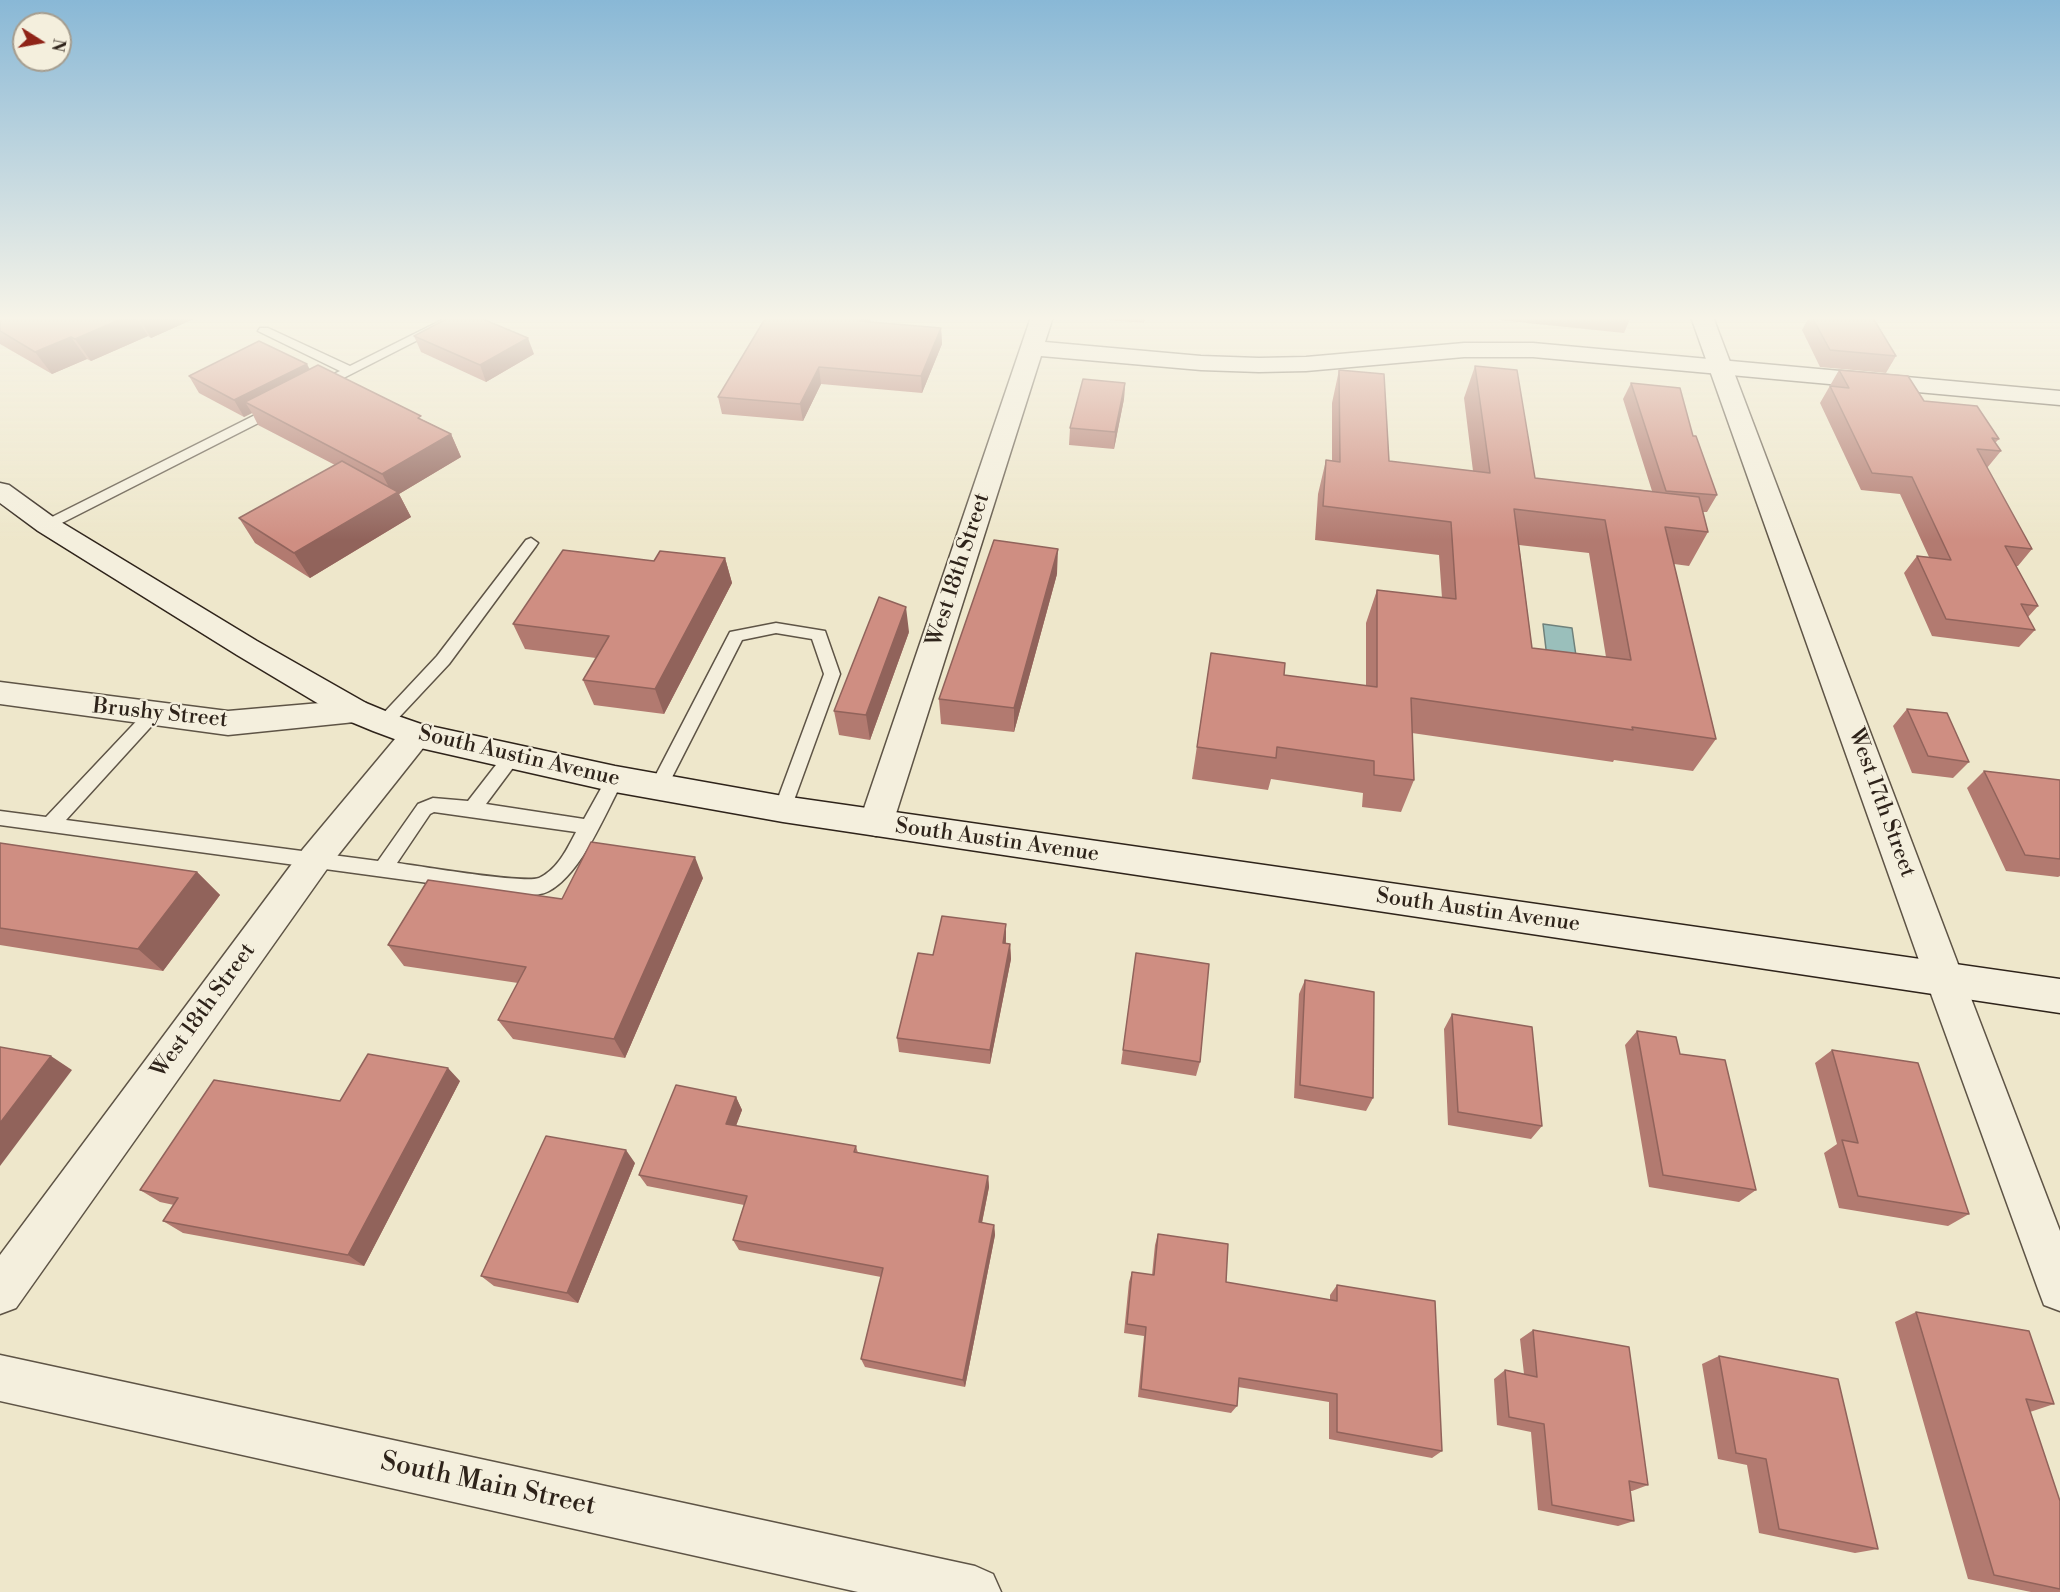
<!DOCTYPE html>
<html>
<head>
<meta charset="utf-8">
<style>
	body { margin:0 }
	#map { position:relative; width:2060px; height:1592px; overflow:hidden; background:#eee7cb; font-family:"Libre Bodoni",serif }
	canvas { display:block }
	.north { position:absolute; left:12px; top:12px; width:60px; height:60px; box-sizing:border-box; background:#f4efdd; border:2px solid #a59d8f; border-radius:50%; rotate:101deg; font-size:16px; font-weight:700; line-height:24px; text-align:center; color:#2e231a }
	.north::after { content:''; display:block; margin:auto; width:21px; height:27px; background:#8f2418; clip-path:polygon(50% 0,100% 100%,50% 72%,0 100%) }
</style>
</head>
<body>
<div id="map">
<canvas width="2060" height="1592"></canvas>
<div class="north">N</div>
</div>
<script>
const ctx = document.querySelector('canvas').getContext('2d');
ctx.lineJoin = 'round';
function fill(path, color) {
  ctx.fillStyle = color;
  ctx.fill(path, 'evenodd');
}
function trace(path, color, width, dash) {
  ctx.strokeStyle = color;
  ctx.lineWidth = width;
  ctx.lineCap = dash ? 'butt' : 'round';
  ctx.setLineDash(dash || []);
  ctx.stroke(path);
}
function drawText(font, color, halo, rows, align = 'center') {
  ctx.font = font + ' "Libre Bodoni",serif';
  ctx.lineWidth = 4.5;
  ctx.setLineDash([]);
  ctx.textBaseline = 'middle';
  ctx.strokeStyle = halo;
  ctx.fillStyle = color;
  for (const [text, x, y, turn = 0] of rows) {
    ctx.save();
    ctx.translate(x, y);
    ctx.rotate((+turn || 0) * Math.PI / 180);
    ctx.textAlign = isNaN(turn) ? turn : align;
    if (halo) ctx.strokeText(text, 0, 0);
    ctx.fillText(text, 0, 0);
    ctx.restore();
  }
}
const water = new Path2D(`
	M1543 624 1572 628 1578 670 1548 666Z`);
fill(water, '#9abfbb');
trace(water, '#6f817b', 1.5);
const service = new Path2D(`
	M448 317H463L318 391 313 390 312 387 313 384 340 371 258 331 260 328H268L350 366Z
	M275 405 280 406 282 409 280 412 52 528H42L40 525 42 522Z
	M531 538 538 543 536 546 449 664 390 727 384 729 378 727 375 723 378 719 437 656 526 540Z
	M776 623 825 631 840 674 789 814 783 816 777 814 774 809 824 674 812 639 776 633 742 640 664 793 658 795 652 793 649 788 730 632Z
	M152 709 158 711 160 715 158 719 66 820 378 861 418 804 433 798 468 801 506 752 512 750 518 752 521 757 486 804 584 819 609 774 615 772 621 774 624 779C605 813 583 872 549 891 540 896 527 895 517 895L0 825V811L46 817 146 711ZM434 812 576 832C567 849 558 869 539 878 523 884 420 866 397 863L430 814Z`);
const minor = new Path2D(`
	M1031 317H1053L1045 342 1201 356 1259 358 1306 357 1464 343H1533L2060 391V405L1533 357H1464L1306 371 1259 372 1201 370 1041 356 893 823 888 832 876 836 864 832 859 823Z
	M0 682 228 711 355 700 366 703 370 711 366 719 355 722 228 735 0 704Z
	M1945 964 1958 968 1964 980 2060 1231V1311L2044 1305 2038 1289 1926 980 1932 968Z
	M0 1355 975 1566 993 1574 1001 1592H858L0 1401Z`);
const tertiary = new Path2D(`
	M1691 317H1713L1964 980 1958 992 1945 996 1932 992 1926 980Z
	M416 723 427 727 432 735 427 743 327 869 16 1308 0 1314V1255L303 849 405 727Z`);
const secondary = new Path2D(`
	M0 483 9 485 56 519 257 641 366 703 395 715 421 724 615 766 783 796 2060 979V1013L783 822 615 792 416 747 373 731 344 719 237 655 38 531 0 503Z`);
trace(service, '#5e5446', 3);
trace(minor, '#5e5446', 3);
trace(tertiary, '#5e5446', 3);
trace(secondary, '#2e231a', 3);
fill(service, '#f4efdd');
fill(minor, '#f4efdd');
fill(tertiary, '#f4efdd');
fill(secondary, '#f4efdd');
fill(new Path2D(`
	M0 317H198L151 338 148 336 91 361 87 359 52 374 0 344Z
	M766 317H870V322L941 328 942 344 922 393 821 384 803 421 722 414 718 397Z
	M1106 317H1146L1144 323 1105 320Z
	M1498 317H1631L1624 333 1498 320Z
	M1809 317H1856L1896 356 1886 373 1820 367 1802 330Z
	M414 336 534 354 486 382 421 352Z
	M1475 366 1535 478 1652 491 1623 399 1631 383 1693 436 1717 495 1707 512H1703L1708 532 1689 566 1674 564 1716 739 1693 771 1614 760 1613 762 1412 733 1414 780 1401 812 1362 807 1363 793 1271 779 1268 790 1192 779 1211 653 1284 675 1366 686V623L1377 590 1442 598 1439 555 1315 540 1318 494 1326 460 1332 461V403L1339 370 1389 461 1473 471 1464 398ZM1519 545 1589 553 1606 657 1532 648Z
	M309 369 423 420 451 434 461 457 399 494 411 517 310 578 255 543 239 518 335 465 258 425 252 413 244 417 199 393 189 376Z
	M1839 370 1924 401 1999 439 1995 443 2001 451 1987 468 2032 549 2018 566H2016L2038 606 2028 617 2035 630 2019 647 1932 636 1904 573 1917 556 1929 557 1900 494 1861 490 1820 403Z
	M1125 383 1124 399 1114 449 1069 445 1070 428Z
	M725 558 732 583 664 714 594 705 583 680 596 658 525 649 513 624 654 561Z
	M1057 574 1014 732 941 724 939 699Z
	M909 632 870 740 839 735 834 711Z
	M1907 709 1969 762 1953 778 1912 773 1893 726Z
	M1984 771 2060 780V876L2058 877 2006 871 1967 788Z
	M0 843 197 872 220 895 163 971 0 945Z
	M703 878 625 1058 513 1039 498 1020 518 983 404 966 388 945 562 899Z
	M1006 939V943L1010 944 1011 959 990 1064 899 1052 897 1038 933 955Z
	M1136 953 1200 1062 1196 1076 1121 1064Z
	M1305 980 1373 1098 1366 1111 1294 1098 1299 994Z
	M1452 1014 1542 1126 1531 1139 1448 1125 1444 1029Z
	M1637 1031 1680 1054 1756 1190 1739 1202 1649 1187 1625 1045Z
	M1832 1050 1969 1214 1948 1226 1839 1208 1824 1153 1837 1144 1815 1063Z
	M460 1081 364 1266 183 1233 163 1221 174 1205 160 1202 140 1190 340 1101Z
	M736 1097 742 1110 736 1126 856 1146 858 1153 988 1176 989 1187 982 1223 994 1225 995 1235 965 1387 865 1367 861 1359 881 1277 739 1250 733 1240 744 1205 647 1186 639 1175Z
	M635 1163 578 1303 494 1286 481 1276Z
	M1158 1234 1226 1282 1330 1300V1295L1337 1285 1442 1451 1432 1458 1329 1439V1402L1238 1387 1237 1406 1231 1413 1138 1397 1144 1336 1124 1333 1129 1282 1132 1272 1152 1275 1155 1245Z
	M1916 1312 2054 1404 2030 1412 2060 1501V1592H2031L1968 1579 1895 1322Z
	M1533 1330 1648 1485 1632 1491H1630L1634 1521 1618 1526 1538 1510 1531 1432 1497 1425 1494 1379 1505 1370 1524 1374 1520 1339Z
	M1719 1356 1878 1549 1855 1553 1759 1533 1747 1465 1718 1459 1702 1364Z`), '#b27a70');
fill(new Path2D(`
	M126 317H136L148 336 91 361 75 339Z
	M138 317H198L151 338Z
	M863 317H870L871 323 860 321Z
	M941 328 942 344 922 393 921 376Z
	M71 337 87 359 52 374 35 352Z
	M528 338 534 354 486 382 480 365Z
	M307 364 316 381 245 402 252 413 244 417 234 400Z
	M819 367 821 384 803 421 800 404Z
	M1125 383 1124 399 1114 449 1115 432Z
	M451 434 461 457 399 494 411 517 310 578 294 553 393 495 382 474Z
	M1058 549 1057 574 1014 732V708Z
	M725 558 732 583 664 714 655 689Z
	M906 607 909 632 870 740 866 715Z
	M695 857 703 878 625 1058 614 1039Z
	M197 872 220 895 163 971 138 949Z
	M1006 924V939L1003 958V943Z
	M1010 944 1011 959 990 1064V1050Z
	M51 1056 72 1070 0 1166V1123Z
	M448 1068 460 1081 364 1266 348 1255Z
	M736 1097 742 1110 732 1136 726 1124Z
	M626 1150 635 1163 578 1303 567 1293Z
	M988 1176 989 1187 980 1232 979 1222Z
	M994 1225 995 1235 965 1387 963 1380Z`), '#91635b');
const building = new Path2D(`
	M0 317H126L75 339 71 337 35 352 0 331Z
	M450 317H478L528 338 480 365 414 336Z
	M766 317H863L860 321 941 328 921 376 819 367 800 404 718 397Z
	M1812 317H1856L1873 318 1896 356 1830 350Z
	M259 341 307 364 234 400 189 376Z
	M318 365 421 416 418 418 451 434 382 474 245 402Z
	M1475 366 1517 370 1535 478 1699 497 1708 532 1665 527 1716 739 1632 727 1633 730 1411 698 1414 780 1374 775V761L1277 747 1276 758 1197 747 1211 653 1285 663 1284 675 1377 687V590L1456 599 1451 522 1323 506 1326 460 1340 462 1339 370 1384 374 1389 461 1490 473ZM1514 509 1605 520 1631 660 1532 648Z
	M1839 370 1908 376 1924 401 1977 406 1999 439 1992 438 2001 451 1977 449 2032 549 2005 546 2038 606 2021 604 2035 630 1946 619 1917 556 1951 560 1912 477 1872 473 1830 386 1849 388Z
	M1083 379 1125 383 1115 432 1070 428Z
	M1631 383 1680 388 1693 436H1696L1717 495 1666 491Z
	M342 461 398 492 294 553 239 518Z
	M994 540 1058 549 1014 708 939 699Z
	M563 550 654 561 660 551 725 558 655 689 583 680 609 636 513 624Z
	M879 597 906 607 866 715 834 711Z
	M1907 709 1947 713 1969 762 1928 756Z
	M1984 771 2060 780V859L2025 855Z
	M591 842 695 857 614 1039 498 1020 526 967 388 945 428 880 562 899Z
	M0 843 197 872 138 949 0 928Z
	M942 916 1006 924 1003 943 1010 944 990 1050 897 1038 918 953 933 955Z
	M1136 953 1209 964 1200 1062 1123 1050Z
	M1305 980 1374 992 1373 1098 1300 1085Z
	M1452 1014 1532 1027 1542 1126 1458 1112Z
	M1637 1031 1676 1037 1680 1054 1725 1060 1756 1190 1663 1175Z
	M0 1047 51 1056 0 1123Z
	M1832 1050 1918 1063 1969 1214 1858 1196 1842 1140 1858 1143Z
	M368 1054 448 1068 348 1255 163 1221 178 1198 140 1190 214 1080 340 1101Z
	M676 1085 736 1097 726 1124 856 1146 854 1152 988 1176 979 1222 994 1225 963 1380 861 1359 883 1268 733 1240 747 1196 639 1175Z
	M546 1136 626 1150 567 1293 481 1276Z
	M1158 1234 1228 1244 1226 1282 1337 1301V1285L1435 1301 1442 1451 1337 1432V1394L1239 1378 1237 1406 1141 1389 1146 1327 1127 1324 1132 1272 1154 1275Z
	M1916 1312 2029 1331 2054 1404 2026 1399 2060 1501V1589L1994 1575Z
	M1533 1330 1629 1347 1648 1485 1629 1481 1634 1521 1552 1505 1544 1424 1509 1417 1505 1370 1537 1377Z
	M1719 1356 1838 1379 1878 1549 1779 1529 1766 1459 1736 1453Z`);
fill(building, '#cf8e82');
trace(building, '#91635b', 1.5);
const sky = ctx.createLinearGradient(0, 0, 0, 540);
sky.addColorStop(0, '#89b8d6');
sky.addColorStop(0.59, '#f7f4e8');
sky.addColorStop(1, '#f7f4e800');
ctx.fillStyle = sky;
ctx.fillRect(0, 0, 2060, 540);
drawText('22px', '#2e231a', '#f4efdd', [
	["West 18th Street",959,570,-72],
	["Brushy Street",160,714,6],
	["South Austin Avenue",519,757,13],
	["West 17th Street",1881,803,70],
	["South Austin Avenue",997,841,8],
	["South Austin Avenue",1478,911,8],
	["West 18th Street",204,1011,-54]
]);
drawText('27px', '#2e231a', '#f4efdd', [
	["South Main Street",488,1485,12]
]);
</script>
</body>
</html>
